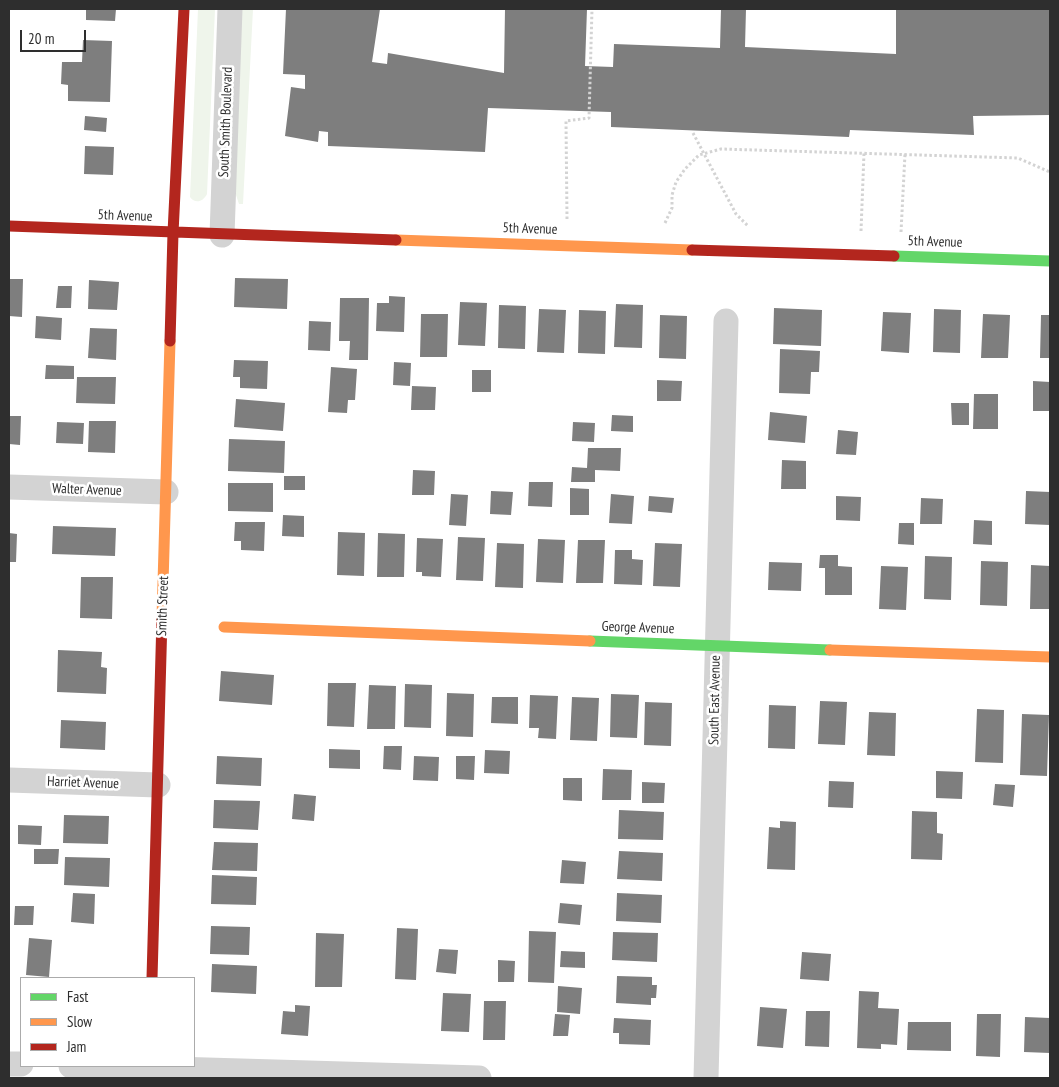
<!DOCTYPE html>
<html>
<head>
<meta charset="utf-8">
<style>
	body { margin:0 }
	#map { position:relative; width:1059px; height:1087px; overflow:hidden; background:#fff; font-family:"PT Sans Narrow",sans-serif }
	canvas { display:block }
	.frame { position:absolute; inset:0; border:10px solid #2e2e2e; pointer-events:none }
	.legend { position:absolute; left:20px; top:977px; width:175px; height:90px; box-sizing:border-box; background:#fff; border:1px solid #ababab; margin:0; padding:6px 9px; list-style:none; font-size:15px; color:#2e2e2e }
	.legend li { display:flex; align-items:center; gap:10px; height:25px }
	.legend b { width:25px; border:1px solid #ababab }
	.scale { position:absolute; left:20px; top:30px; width:66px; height:22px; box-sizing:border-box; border:2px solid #2e2e2e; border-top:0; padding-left:6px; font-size:15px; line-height:18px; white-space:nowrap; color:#2e2e2e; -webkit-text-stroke:4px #fff; paint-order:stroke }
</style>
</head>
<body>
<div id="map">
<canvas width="1059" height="1087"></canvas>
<div class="frame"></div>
<ul class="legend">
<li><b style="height:6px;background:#63d668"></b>Fast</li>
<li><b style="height:6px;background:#ff974d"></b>Slow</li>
<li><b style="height:6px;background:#b3261e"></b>Jam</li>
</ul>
<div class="scale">20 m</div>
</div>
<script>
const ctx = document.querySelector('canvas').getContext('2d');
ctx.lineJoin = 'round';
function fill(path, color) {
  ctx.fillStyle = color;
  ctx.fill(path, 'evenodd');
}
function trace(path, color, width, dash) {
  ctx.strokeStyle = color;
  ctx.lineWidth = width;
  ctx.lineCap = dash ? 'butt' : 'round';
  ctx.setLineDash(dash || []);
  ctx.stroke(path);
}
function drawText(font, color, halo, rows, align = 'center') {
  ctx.font = font + ' "PT Sans Narrow",sans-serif';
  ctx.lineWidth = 5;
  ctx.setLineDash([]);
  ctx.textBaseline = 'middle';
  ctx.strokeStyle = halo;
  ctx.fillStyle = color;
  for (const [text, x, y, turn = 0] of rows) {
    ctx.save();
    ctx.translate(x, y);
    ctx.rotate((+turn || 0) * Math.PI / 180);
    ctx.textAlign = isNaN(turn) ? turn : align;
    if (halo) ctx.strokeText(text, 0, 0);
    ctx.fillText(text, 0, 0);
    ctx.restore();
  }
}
fill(new Path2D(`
	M198 9H215L207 194C203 202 195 204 190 197Z
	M241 9H253L243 204H239L234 189Z`), '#eff5eb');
fill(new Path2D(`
	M86 9H116L115 21 86 20Z
	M286 9H380L372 62 387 64 388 53 504 73 505 9H587L585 66 613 67 614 44 720 48 721 9H746L745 47 896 54V9H1050V115L973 116 974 135 850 130 849 137 611 127V112L488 108 485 152 328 146V132L319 131 318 142 285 136 291 87 305 89V75L283 74Z
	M83 40 112 41 110 102 68 101V85L61 84 62 62H82Z
	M85 116 107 118 106 132 84 130Z
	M85 146 114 147 113 175 84 174Z
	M235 278 288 279 287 309 234 307Z
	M9 279H23L22 317 9 316Z
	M89 280 119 282 117 310 88 309Z
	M58 286H72L71 308H56Z
	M389 296 405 297 404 332 376 331 377 303H389Z
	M340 298H369L368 360H349L350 341H339Z
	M460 302 487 303 485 346 458 345Z
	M616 304 643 305 642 348 614 347Z
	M499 305 526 306 525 349 498 348Z
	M774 308 822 310 821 346 773 344Z
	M539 309 566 310 564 353 537 352Z
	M934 309 961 310 960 353 933 352Z
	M579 310 606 311 605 354 578 353Z
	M883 312 911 313 909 353 881 351Z
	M421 314H448L447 357H420Z
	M983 314 1010 315 1008 358H981Z
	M660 315 687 316 686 359 659 358Z
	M1041 315H1050V358H1040Z
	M36 316 62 318 61 340 35 338Z
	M309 321 331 322 330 351 308 350Z
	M90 328 117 329 116 360 88 358Z
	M780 349 820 351 819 372H811L810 394 779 393Z
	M234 360 268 361 267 389 240 388V377H233Z
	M394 362 411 363 410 386 393 385Z
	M46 365 74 366V379H45Z
	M331 367 357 369 355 400H348L347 413 328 412Z
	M472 370H491V392H472Z
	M77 377H116L115 404 76 403Z
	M657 380 682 381 681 401H657Z
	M1033 381 1050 382V411H1033Z
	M412 386 436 387 435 410H411Z
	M974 394H998V429H973Z
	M236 399 285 403 283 431 234 427Z
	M951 403H969V425H952Z
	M770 412 807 416 805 443 768 440Z
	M612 415 633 416V432L611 431Z
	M9 416H21L20 445 9 444Z
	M89 421H116L115 453 88 452Z
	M57 422 84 423 83 444 56 443Z
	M573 422 595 423 594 442 572 441Z
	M838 430 858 432 856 455 836 454Z
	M229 439 285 441 284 473 228 471Z
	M588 448H621L620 471 595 470V482H571L572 467 587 468Z
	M782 460 806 461V489H781Z
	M413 470 435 471 434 495H412Z
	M284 476H305V490H284Z
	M529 482H553L552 507 528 506Z
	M228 483H273V512L228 511Z
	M570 488 589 489V515H570Z
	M491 491 513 492 511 515 490 514Z
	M1026 491 1050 492V525L1025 524Z
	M451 494 468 495 466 526 449 525Z
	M611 494 634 496 632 524 609 523Z
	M649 496 674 498 672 513 648 511Z
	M836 496 861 497 860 521 836 520Z
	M921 498 943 499 942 524H920Z
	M283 515 304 516V537L282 536Z
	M974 520 992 521V545L973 544Z
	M235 522H265L264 551 241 550V541H234Z
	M899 523H914V545L898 544Z
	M53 526 116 528 115 556 52 554Z
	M338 532 365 533 364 576 337 575Z
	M9 533 17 534 16 562H9Z
	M378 533 405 534 404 577H377Z
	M458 537 485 538 483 581 456 580Z
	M417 538 443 539 441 577 422 576V572H416Z
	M538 539 565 540 563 583 536 582Z
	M578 540H605L603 583H576Z
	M497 543 524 544 523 588 495 587Z
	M655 543 682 544 680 587 653 586Z
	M615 550H632V559L643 560 642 585 614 584Z
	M820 555H838V566L852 567V595H825V568H819Z
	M925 556 952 557 951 600 924 599Z
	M981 561 1008 562 1007 606 980 605Z
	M769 562 802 563 801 591 768 590Z
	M1031 565 1050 566V609H1030Z
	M881 566 908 567 906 610 879 609Z
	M81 577H113L112 619 80 618Z
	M58 650 102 652 101 667 107 668 106 694 57 692Z
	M221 671 274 675 272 705 219 701Z
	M328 683H356L354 727 327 726Z
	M405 684 432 685 431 728 404 727Z
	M369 685 396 686 395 729H367Z
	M447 693 474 694 473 737 446 736Z
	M611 694 639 695 637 738 610 737Z
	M530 695 558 696 556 739 538 738 539 728H529Z
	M492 697H518V724L491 723Z
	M572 697 599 698 597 741 570 740Z
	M820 701 847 702 845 745 818 744Z
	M645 702 672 703 671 746 644 745Z
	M769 705 796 706 795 749 768 748Z
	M977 709 1004 710 1003 763 975 762Z
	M869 712 896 713 895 756 867 755Z
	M1022 714 1049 715 1047 776 1020 775Z
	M61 720 106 722 105 750 60 748Z
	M384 746H402L401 770 383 769Z
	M329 749 360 750V769L329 768Z
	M485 750 510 751 509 774 484 773Z
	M217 756 262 758 261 786 216 784Z
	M414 756 439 757 438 781 413 780Z
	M456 756H475L474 780 456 779Z
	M603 769 632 770 631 800H602Z
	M936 771 963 772 962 799 936 798Z
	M563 778H582V801L563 800Z
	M829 781 854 782 853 808 828 807Z
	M642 782 665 783 664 803H642Z
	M995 784 1015 785 1013 807 993 805Z
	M294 794 316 796 314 821 292 819Z
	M214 800 260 801 258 830 213 828Z
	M619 810 664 812 663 840 618 839Z
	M912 811 937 812V833L943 834 942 860 911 859Z
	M64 815 109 816 108 844 63 843Z
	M780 821 796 822 795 870 767 869 769 827 780 828Z
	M18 825 42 826 41 845 18 844Z
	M214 842 258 843 257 871 212 870Z
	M34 849H59L58 864H34Z
	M619 851 663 853 662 881 617 879Z
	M65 857 110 858 109 887 64 885Z
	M562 860 586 862 584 884 560 883Z
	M212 875 257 877 256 905 211 904Z
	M73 893 95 894 94 924 71 922Z
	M617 893 662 895 661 923 616 921Z
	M560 903 582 905 580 925 558 923Z
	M15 906H34L33 925H14Z
	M211 926 250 927 249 955 210 954Z
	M397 928 418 929 416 980 395 979Z
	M529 931 556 932 554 983 528 982Z
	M613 932 658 933 657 962 612 960Z
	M316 933 344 934 342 987H315Z
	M29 938 52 940 49 977 26 975Z
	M439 949 458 950 456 974 436 972Z
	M561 951 585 952V968L560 967Z
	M802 952 831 954 829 981 800 979Z
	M498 960 515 961 514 982H498Z
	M212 964 257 966 256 994 211 992Z
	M617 976 652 977V985H657L656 998H651V1005L616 1003Z
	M558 986 582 988 580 1014 557 1012Z
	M859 991 879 992 878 1008 899 1009 897 1045 881 1044V1049L857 1048Z
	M443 993 471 994 469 1032 441 1031Z
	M484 1001H506L505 1040H483Z
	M295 1005 310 1006 308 1036 281 1034 283 1011 295 1012Z
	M760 1007 787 1009 783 1048 757 1046Z
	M806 1011H830L829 1047 805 1046Z
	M555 1014 570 1015 568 1036H553Z
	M977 1014H1001L1000 1057 976 1056Z
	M1025 1017 1050 1018V1053L1024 1052Z
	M614 1018 651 1020 650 1045 619 1044V1033H613Z
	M908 1022H951V1051L907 1050Z`), '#7e7e7e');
trace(new Path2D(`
	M693 133 736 214 748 226
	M567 219 566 121 589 118 592 9
	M665 223 672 208V195L676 182 685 169 699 155 721 149 1018 158 1050 172
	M861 231 864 153
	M901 232 905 154`), '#d3d3d3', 3, [2.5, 2.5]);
trace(new Path2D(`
	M222 235 230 9
	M9 487 166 492
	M9 780 158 785
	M9 1064H21
	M71 1066 479 1078
	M706 1078 726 321`), '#d3d3d3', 25);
trace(new Path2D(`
	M894 256 1050 261
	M590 641 830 650`), '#63d668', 11);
trace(new Path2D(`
	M396 240 692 250
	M162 618 170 341
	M224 627 590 641
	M830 650 1050 657`), '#ff974d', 11);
trace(new Path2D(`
	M9 226 396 240
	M692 250 894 256
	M170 341 173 233 184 9
	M152 978 162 618`), '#b3261e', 11);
drawText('14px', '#2e2e2e', '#fff', [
	["South Smith Boulevard",226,122,-88],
	["5th Avenue",125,216,2],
	["5th Avenue",530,229,2],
	["5th Avenue",935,242,2],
	["Walter Avenue",87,490,2],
	["Smith Street",163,606,-88],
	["George Avenue",638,628,2],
	["South East Avenue",715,700,-89],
	["Harriet Avenue",83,783,2]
]);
</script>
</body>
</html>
